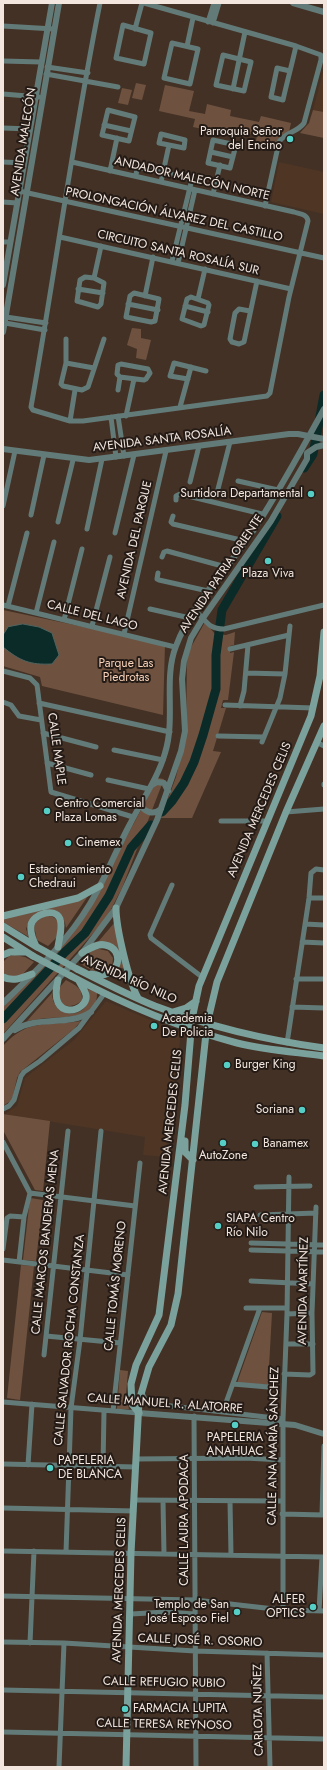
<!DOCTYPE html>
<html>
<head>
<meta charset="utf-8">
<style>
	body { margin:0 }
	#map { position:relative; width:327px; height:1770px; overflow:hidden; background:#443125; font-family:Jost,sans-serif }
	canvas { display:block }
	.frame { position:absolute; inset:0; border:4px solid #f2e6de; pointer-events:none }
</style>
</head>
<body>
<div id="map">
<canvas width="327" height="1770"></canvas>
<div class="frame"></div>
</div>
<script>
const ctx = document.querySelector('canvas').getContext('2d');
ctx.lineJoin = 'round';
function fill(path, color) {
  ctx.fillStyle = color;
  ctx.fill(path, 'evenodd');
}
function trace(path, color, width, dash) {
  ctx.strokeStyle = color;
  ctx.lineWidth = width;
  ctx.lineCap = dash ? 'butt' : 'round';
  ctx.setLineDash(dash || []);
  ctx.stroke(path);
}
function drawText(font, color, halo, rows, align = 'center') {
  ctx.font = font + ' Jost,sans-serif';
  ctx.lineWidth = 4;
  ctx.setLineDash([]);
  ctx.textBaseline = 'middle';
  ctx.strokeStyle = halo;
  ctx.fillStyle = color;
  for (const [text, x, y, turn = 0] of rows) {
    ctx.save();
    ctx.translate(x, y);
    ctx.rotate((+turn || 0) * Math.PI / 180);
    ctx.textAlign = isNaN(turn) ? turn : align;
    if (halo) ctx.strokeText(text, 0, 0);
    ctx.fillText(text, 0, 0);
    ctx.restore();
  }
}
fill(new Path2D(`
	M324 68V112L313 110Z
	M279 162 324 172V214L271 202Z
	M106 1001 181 1033 165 1157 143 1155 145 1137 4 1114 17 1106 25 1078 74 1040Z`), '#4e3524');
fill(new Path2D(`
	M136 83 146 85 142 100 132 98Z
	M165 85 194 91 189 111 205 114 207 104 231 110 230 116 259 122 261 116 291 123 289 132 279 137 277 145 256 141 257 135 246 133 244 138 193 127 195 119 159 111Z
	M122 88 132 90 128 105 118 103Z
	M313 110 324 112V138L300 133 309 123Z
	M132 328 141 329V338L151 340 146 360 136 358 137 349 127 345Z
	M3 610 165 644 163 715 42 686 40 677 3 666Z
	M205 622 215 634 226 635 235 632 234 645 230 646V653L234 652 228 700H223L221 708H226L213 751 221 752 192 818H161L176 777 186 735 187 658 190 649Z
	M158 778 164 779 122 888 106 919 3 1034V1007L57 950 117 855Z
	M88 896 66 928C63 901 32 906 26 929L29 937 3 922V918Z
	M44 916C51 916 54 916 58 922L57 937 48 946 37 940 34 926 36 922Z
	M115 922 125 969 118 967 119 956 98 942Z
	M99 949 108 951 113 958 112 967C98 975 94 972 81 964L92 950Z
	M15 955 25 957 34 962 22 975 7 977 3 972V962L9 956Z
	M66 980C75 985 83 988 82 1000 76 1006 71 1007 63 1005 57 992 56 991 66 980Z
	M88 989 97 993C98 1018 67 1017 50 1018 42 1018 35 1020 27 1021L52 993C53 1024 96 1018 88 989Z
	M81 1021 74 1029 20 1072 17 1078 12 1100 3 1106V1046C29 1017 48 1027 81 1021Z
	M3 1114 50 1121 43 1191 35 1190 3 1130Z
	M30 1198 43 1200 36 1261 23 1260Z
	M21 1265 34 1266 20 1400 7 1398Z
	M262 1312 272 1313 268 1385 237 1383Z
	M120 1370 128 1371 126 1395 129 1409H117Z`), '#6e523f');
const water = new Path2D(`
	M23 624 39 627 52 633 59 655 52 664C30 665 20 661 3 647V635L8 627Z`);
fill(water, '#0b2b29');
trace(water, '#50635f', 1);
trace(new Path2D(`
	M304 468 313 454 324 395
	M162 812 172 801 184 783 194 762 203 735 216 689V655L222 610 277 516
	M3 1019 65 952 85 933 109 896 131 848 151 825`), '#0b2b29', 9);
trace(new Path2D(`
	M144 3 296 46 321 55V60L304 123C298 132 284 133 279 142L265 206
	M208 22 214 3
	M213 23 219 3
	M123 25 151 33 144 64 116 58Z
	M3 26 54 29
	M135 29 142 3
	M172 43 198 49 190 84 164 78Z
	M187 46 193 18
	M223 55 251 62 244 91 216 85Z
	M3 61 41 62
	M47 67 88 73
	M290 71 277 68 271 97 283 100C287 82 292 64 296 46
	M46 74 118 87
	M233 89 245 32
	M3 94 39 97
	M108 110 135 117 129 141 102 135Z
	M104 125 131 131
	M3 128 30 129
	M161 134 185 140 184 148 159 143Z
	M213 140 236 145 230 168 208 163Z
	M211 152 233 157
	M3 162 24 163
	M72 162 294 212C300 214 307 214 308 221L289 297 270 393 267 396 83 421H70L33 410 31 407C55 273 73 137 100 3
	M110 171 117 138
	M136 176 137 167 192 179 172 261
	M161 182 169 145
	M19 191 324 258
	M213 194 220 165
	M3 202 17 203
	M60 237 291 289
	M3 242H10
	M178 263 195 190
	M85 277 94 278 104 283 101 304 98 307 77 301 80 280Z
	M94 278 101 246
	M78 289 103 293
	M134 293 159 299 155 321 151 322 126 317 130 296Z
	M145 296 153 257
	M191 297 208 303 209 305 204 325 201 326 182 319 187 299Z
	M198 299 205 269
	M128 304 158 310
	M185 306 208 312
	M250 311 239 309 235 313 230 339 232 342 239 344 244 342 257 281
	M6 317 46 323
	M5 323 45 330
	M66 339V363L61 384 63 386 82 390 88 387 104 339
	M66 363 94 368
	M121 364 148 369 150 373 146 379 144 380 120 377 117 374 118 365Z
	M188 379 170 376 174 363 206 371
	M118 390 120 377
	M180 407 191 367
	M118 416 124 456
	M126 416 134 379
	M111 417 116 457
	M70 421 75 390
	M238 481 278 490
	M190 482 199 446
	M218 489 230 442
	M176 500V496L180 494 262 514
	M3 506 15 451
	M31 515 44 455
	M173 516 171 522 173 524 245 541
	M58 522 73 460
	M87 529 102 459
	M115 533 134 455
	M162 557 164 552 167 551 226 567
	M158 573 157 579 159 580 208 591
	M3 605 175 647
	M8 606 27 533
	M150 609 190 618
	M195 611C207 620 207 629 224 629L324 605
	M36 613 54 542
	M64 620 82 549
	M92 626 110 557
	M124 634 166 451
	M230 649 289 635
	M3 671 30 678 37 685 51 792 133 817
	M246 673 285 674
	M3 702 11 705 19 716 41 720
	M39 703 170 732
	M225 705 313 708
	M240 706 244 691 248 645
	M43 733 96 747
	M218 736 264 737
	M262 742 280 698 285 674 290 626
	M318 743 324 746
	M114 750 163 760
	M47 763 91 775
	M108 780 149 789
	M324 784V785
	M286 812 324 809
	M221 821H267
	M172 885 150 935 151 938 202 977
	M309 898H324
	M305 924 324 925
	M302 942 324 943
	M296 979H324
	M292 1007 324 1008
	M287 1043 309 898 311 873 316 869 324 870
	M3 1109 9 1106 14 1100 21 1076 24 1072 40 1061 79 1028 104 994
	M3 1142 30 1193
	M256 1187 310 1186
	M30 1193 135 1206
	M260 1215 316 1213
	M251 1243 324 1245
	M3 1249 7 1218 10 1216 24 1217
	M251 1250 324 1252
	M3 1260 128 1275
	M19 1262 24 1217 30 1193
	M251 1281 313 1284
	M246 1308H287
	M287 1314 312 1313
	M46 1336 120 1343
	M286 1344H313
	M44 1355 68 1131
	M284 1374 310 1375 313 1373 312 1313 316 1207
	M233 1384 268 1387
	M142 1393 146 1401 154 1404 283 1419
	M3 1402 139 1413
	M113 1411 140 1163
	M223 1411 260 1308
	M194 1416 196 1767
	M136 1459 245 1458 283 1460
	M3 1464 136 1467
	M28 1465 32 1404
	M103 1466 104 1411
	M134 1500 282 1501
	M163 1501 164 1554
	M230 1501 231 1555
	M3 1508 134 1511
	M282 1514 324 1515
	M322 1515 324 1446
	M3 1551 324 1557
	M66 1552 71 1408 80 1340 101 1131
	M3 1596 195 1600 283 1610 324 1611
	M283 1610V1419L287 1314 289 1177
	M319 1611 322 1557
	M131 1614 166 1612 195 1614
	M3 1642 64 1643 195 1651 324 1655
	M30 1643 34 1551
	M267 1653 270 1767
	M3 1690 324 1697
	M3 1732 324 1739
	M59 1767 64 1643`), '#637b78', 5);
trace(new Path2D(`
	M293 3 324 12
	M3 285 52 3
	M3 332 59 3
	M3 449 89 460 289 434H298L324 439
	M152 785 157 782 164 783 168 791
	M141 803C143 813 154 815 161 809
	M3 1003C34 973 67 942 90 904 105 879 116 850 130 824 142 800 158 778 165 753 176 718 163 679 176 646 191 606 224 572 249 537 277 496 300 452 324 409
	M15 1030C38 1015 68 1027 91 1012
	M3 1039 82 953 116 908 157 820 181 751 185 731 182 679 184 661 191 638 203 618 271 521 307 459V453L316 447 324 445
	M139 1413 295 1425 324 1434`), '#637b78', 6);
trace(new Path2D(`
	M116 908C116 928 129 982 138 998
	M3 916 78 898 100 886
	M3 926 37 947
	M3 937 33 956
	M36 946C33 940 30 932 31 925 33 914 55 907 60 919 63 927 59 939 58 947
	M82 953C89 949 97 943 105 945 125 948 122 981 91 974
	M3 955 10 952H24
	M77 969C103 982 128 995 155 1006 210 1027 266 1040 324 1048
	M71 976C123 1004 180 1028 237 1043 265 1050 295 1052 324 1056
	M3 977C13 982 22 978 32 974
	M58 980C47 1023 89 1012 86 995 85 990 81 985 79 981
	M173 1012 186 1008 196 1001
	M185 1141V1152L193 1160
	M139 1413 132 1404 131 1384 136 1365 159 1315 185 1105 192 1019 199 986 311 716 320 676 324 632
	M126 1767 131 1553 139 1401 149 1367 171 1325 178 1294 207 1024 217 982 286 812 324 726`), '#7ba19d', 7);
trace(new Path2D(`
	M39 948 77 969
	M33 956 71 976`), '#7ba19d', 7);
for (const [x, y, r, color] of [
	[290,139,4,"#55cec6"],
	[311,494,4,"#55cec6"],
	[268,561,4,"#55cec6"],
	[47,811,4,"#55cec6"],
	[68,843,4,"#55cec6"],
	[21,877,4,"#55cec6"],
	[154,1026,4,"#55cec6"],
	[227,1065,4,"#55cec6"],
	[302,1110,4,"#55cec6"],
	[223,1143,4,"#55cec6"],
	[255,1144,4,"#55cec6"],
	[218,1226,4,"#55cec6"],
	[235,1425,4,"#55cec6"],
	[50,1468,4,"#55cec6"],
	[313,1607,4,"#55cec6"],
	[237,1612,4,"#55cec6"],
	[125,1709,4,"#55cec6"]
]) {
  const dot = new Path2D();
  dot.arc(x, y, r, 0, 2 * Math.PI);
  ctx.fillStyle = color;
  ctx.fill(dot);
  trace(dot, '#241b16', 1.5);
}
drawText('12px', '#f2e6de', '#241b16', [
	["Parroquia Señor",282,132,"right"],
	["del Encino",282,146,"right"],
	["Surtidora Departamental",303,494,"right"],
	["Plaza Viva",268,574,"center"],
	["Centro Comercial",55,804],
	["Plaza Lomas",55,818],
	["Cinemex",76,843],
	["Estacionamiento",29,870],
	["Chedraui",29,884],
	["Academia",162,1019],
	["De Policia",162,1033],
	["Burger King",235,1065],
	["Soriana",294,1110,"right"],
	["Banamex",263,1144],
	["AutoZone",223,1156,"center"],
	["SIAPA Centro",226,1219],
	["Río Nilo",226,1233],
	["PAPELERIA",235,1438,"center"],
	["ANAHUAC",235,1452,"center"],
	["PAPELERIA",58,1461],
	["DE BLANCA",58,1475],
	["ALFER",305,1600,"right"],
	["OPTICS",305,1614,"right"],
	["Templo de San",229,1605,"right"],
	["José Esposo Fiel",229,1619,"right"],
	["FARMACIA LUPITA",133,1709]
], 'left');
drawText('12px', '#f2e6de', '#241b16', [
	["AVENIDA MALECÓN",24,142,-81],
	["ANDADOR MALECÓN NORTE",192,179,13],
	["PROLONGACIÓN ÁLVAREZ DEL CASTILLO",174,215,12],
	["CIRCUITO SANTA ROSALÍA SUR",178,253,13],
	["AVENIDA SANTA ROSALÍA",162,440,-7],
	["AVENIDA DEL PARQUE",135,540,-77],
	["AVENIDA PATRIA ORIENTE",222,574,-56],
	["CALLE DEL LAGO",92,616,14],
	["CALLE MAPLE",56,749,82],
	["AVENIDA MERCEDES CELIS",260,810,-67],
	["AVENIDA RÍO NILO",129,980,24],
	["AVENIDA MERCEDES CELIS",171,1122,-84],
	["CALLE MARCOS BANDERAS MENA",46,1242,-84],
	["CALLE TOMÁS MORENO",116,1286,-84],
	["AVENIDA MARTÍNEZ",304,1291,-89],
	["CALLE SALVADOR ROCHA CONSTANZA",70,1340,-84],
	["CALLE MANUEL R. ALATORRE",165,1404,4],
	["CALLE ANA MARÍA SÁNCHEZ",274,1446,-89],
	["CALLE LAURA APODACA",185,1520,-90],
	["AVENIDA MERCEDES CELIS",120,1590,-88],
	["CALLE JOSÉ R. OSORIO",200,1641,2],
	["CALLE REFUGIO RUBIO",164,1683,1],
	["CARLOTA NUÑEZ",259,1710,-91],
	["CALLE TERESA REYNOSO",164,1725,1]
]);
drawText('12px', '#f9d3ba', '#241b16', [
	["Parque Las",126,664],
	["Piedrotas",126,678]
]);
</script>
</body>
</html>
